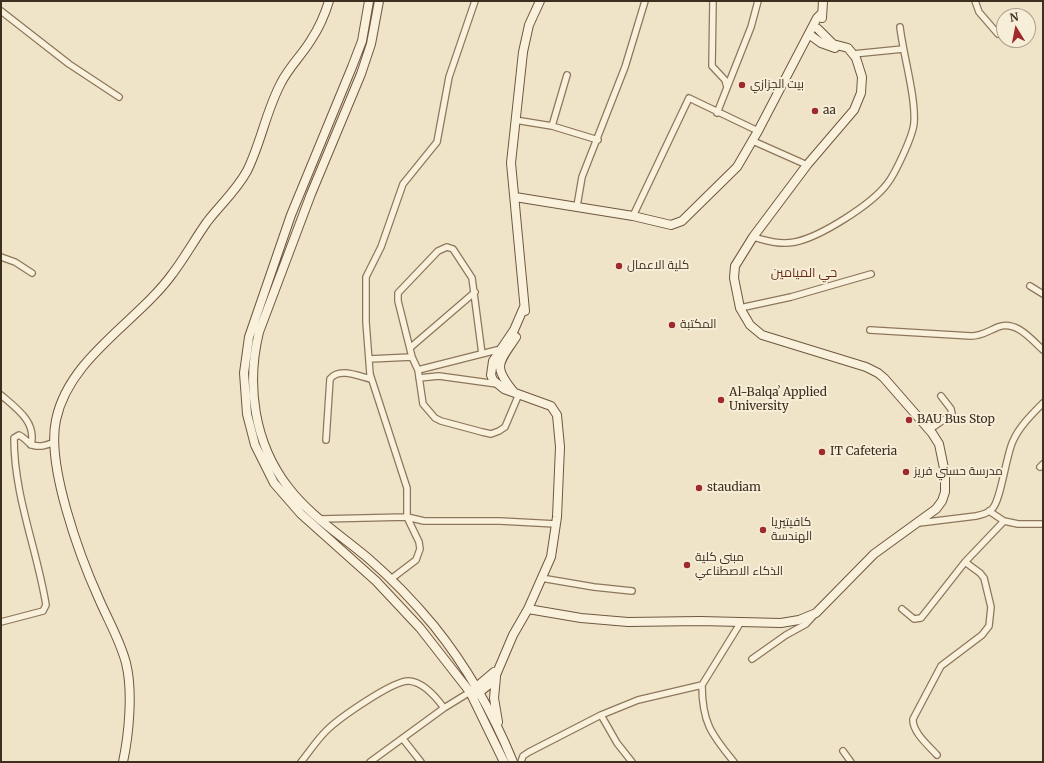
<!DOCTYPE html>
<html>
<head>
<meta charset="utf-8">
<style>
	body { margin:0 }
	#map { position:relative; width:1044px; height:763px; overflow:hidden; background:#f0e4c8; font-family:Merriweather,serif }
	canvas { display:block }
	.frame { position:absolute; inset:0; border:2px solid #3d2e20; pointer-events:none }
	.north { position:absolute; left:996px; top:8px; width:40px; height:40px; box-sizing:border-box; background:#f7eed8; border:1px solid #ada18e; border-radius:50%; rotate:350deg; font-size:11px; font-weight:700; line-height:16px; text-align:center; color:#3d2e20 }
	.north::after { content:''; display:block; margin:auto; width:14px; height:18px; background:#9e2a2b; clip-path:polygon(50% 0,100% 100%,50% 72%,0 100%) }
</style>
</head>
<body>
<div id="map">
<canvas width="1044" height="763"></canvas>
<div class="frame"></div>
<div class="north">N</div>
</div>
<script>
const ctx = document.querySelector('canvas').getContext('2d');
ctx.lineJoin = 'round';
function trace(path, color, width, dash) {
  ctx.strokeStyle = color;
  ctx.lineWidth = width;
  ctx.lineCap = dash ? 'butt' : 'round';
  ctx.setLineDash(dash || []);
  ctx.stroke(path);
}
function drawText(font, color, halo, rows, align = 'center') {
  ctx.font = font + ' Merriweather,Cairo,serif';
  ctx.lineWidth = 4;
  ctx.setLineDash([]);
  ctx.textBaseline = 'middle';
  ctx.strokeStyle = halo;
  ctx.fillStyle = color;
  for (const [text, x, y, turn = 0] of rows) {
    ctx.save();
    ctx.translate(x, y);
    ctx.rotate((+turn || 0) * Math.PI / 180);
    ctx.textAlign = isNaN(turn) ? turn : align;
    if (halo) ctx.strokeText(text, 0, 0);
    ctx.fillText(text, 0, 0);
    ctx.restore();
  }
}
const street = new Path2D(`
	M713 1 712 66 725 80 727 87
	M975 1 979 12 998 34
	M1 11 69 64 119 97
	M853 54 903 49
	M717 113 751 27 758 1
	M515 120 552 126 598 140
	M552 126 567 75
	M753 141 807 165
	M577 206 582 177 625 67 645 1
	M633 216 689 98 758 131
	M753 237C767 241 780 245 795 242 820 237 871 205 887 184 895 174 913 136 914 123 916 97 903 54 900 27
	M1 257 15 262 32 273
	M1030 286 1043 294
	M740 308 791 297 871 274
	M870 330 971 336C982 336 988 331 998 327 1016 320 1031 339 1043 350
	M411 347 475 292
	M412 357 398 301V293L438 251 447 247 453 249 472 278 482 354
	M369 359 412 357 418 370 423 404 435 418 441 421 482 432 491 434 499 431 505 427 519 394
	M418 370 501 349
	M419 378 439 376 497 384
	M1 395C16 408 37 422 31 445
	M929 430 952 414 951 409 941 396
	M326 440 330 379C339 367 358 376 371 379
	M1040 467 1043 464
	M320 519 407 517 424 521H500L556 524
	M1004 521 1018 524H1043
	M919 523 976 516C981 515 988 513 992 509 1001 501 1006 455 1013 441 1019 427 1032 414 1043 403
	M541 578 594 587 632 591
	M391 579 416 560 420 549 419 542 407 517V488L370 374 366 322V277L381 247 403 184 437 142 449 77 475 1
	M902 609 914 619 921 618 965 562
	M1 622 43 611 46 605C37 549 14 496 14 438L19 435C23 437 26 440 29 443 37 449 47 445 55 442
	M752 659 786 635 806 624 816 613
	M702 685C702 722 711 734 734 762
	M601 715 617 743 632 762
	M403 739 421 762
	M843 751 851 762
	M937 755C929 746 912 732 913 719L941 666 982 635 989 626 991 607 984 578 980 573 965 562 1004 521 989 511
	M301 762C309 752 317 740 326 731 338 719 393 680 409 681 423 682 436 697 444 708
	M370 762 444 708 470 692
	M521 762 523 756 529 752 601 715 638 700 702 685 741 622`);
const secondary = new Path2D(`
	M369 1 362 41 352 67 291 215 249 337 244 373 247 414 255 445 274 483 301 514 376 581 420 628 470 692 504 762
	M379 1 371 44 361 74 311 194 259 332C246 385 254 443 288 487 310 516 342 536 369 559 392 579 415 603 434 626 467 667 493 713 513 762
	M822 18 823 1
	M810 35 821 43 835 48
	M515 197 633 216 671 225 682 221 737 167 758 131 817 18 821 14
	M525 311 511 163 523 52 529 25 540 1
	M513 391C492 365 499 363 516 337
	M528 609 581 618 628 622 700 621 781 623 799 620 816 613 874 554 936 509 942 501 945 492V473L939 444 932 433 884 378 878 373 866 367 762 335 750 325 740 308 734 278 735 266 753 237 807 165 854 110 861 93 862 77 856 58 848 48 833 44 818 29
	M496 677 494 698 498 722
	M474 689 494 672
	M476 695 491 683 496 675 513 635 528 609 551 557 557 517 560 447 557 415 551 406 504 389 493 380 491 375 493 361 514 330 524 307
	M123 762C129 734 133 691 126 663 120 640 108 620 99 599 80 557 46 465 56 420 69 357 138 322 173 273 185 257 195 239 207 222 220 205 236 191 247 171 261 143 266 111 281 83 289 67 302 55 311 40 319 28 325 14 329 1`);
trace(street, '#8d765c', 8);
trace(secondary, '#6f573f', 10);
trace(street, '#faf1dc', 5.5);
trace(secondary, '#faf1dc', 8);
for (const [x, y, r, color] of [
	[742,85,4,"#9e2a2b"],
	[815,111,4,"#9e2a2b"],
	[619,266,4,"#9e2a2b"],
	[672,325,4,"#9e2a2b"],
	[721,400,4,"#9e2a2b"],
	[909,420,4,"#9e2a2b"],
	[822,452,4,"#9e2a2b"],
	[906,472,4,"#9e2a2b"],
	[699,488,4,"#9e2a2b"],
	[763,530,4,"#9e2a2b"],
	[687,565,4,"#9e2a2b"]
]) {
  const dot = new Path2D();
  dot.arc(x, y, r, 0, 2 * Math.PI);
  ctx.fillStyle = color;
  ctx.fill(dot);
  trace(dot, '#f7eed8', 1.5);
}
drawText('12px', '#3d2e20', '#f7eed8', [
	["بيت الجزازي",750,85],
	["aa",823,111],
	["كلية الاعمال",627,266],
	["المكتبة",680,325],
	["Al-Balqaʼ Applied",729,393],
	["University",729,407],
	["BAU Bus Stop",917,420],
	["IT Cafeteria",830,452],
	["مدرسة حسني فريز",914,472],
	["staudiam",707,488],
	["كافيتيريا",771,523],
	["الهندسة",771,537],
	["مبنى كلية",695,558],
	["الذكاء الاصطناعي",695,572]
], 'left');
drawText('13px', '#6b2e1e', '#f7eed8', [
	["حي الميامين",804,273]
]);
</script>
</body>
</html>
